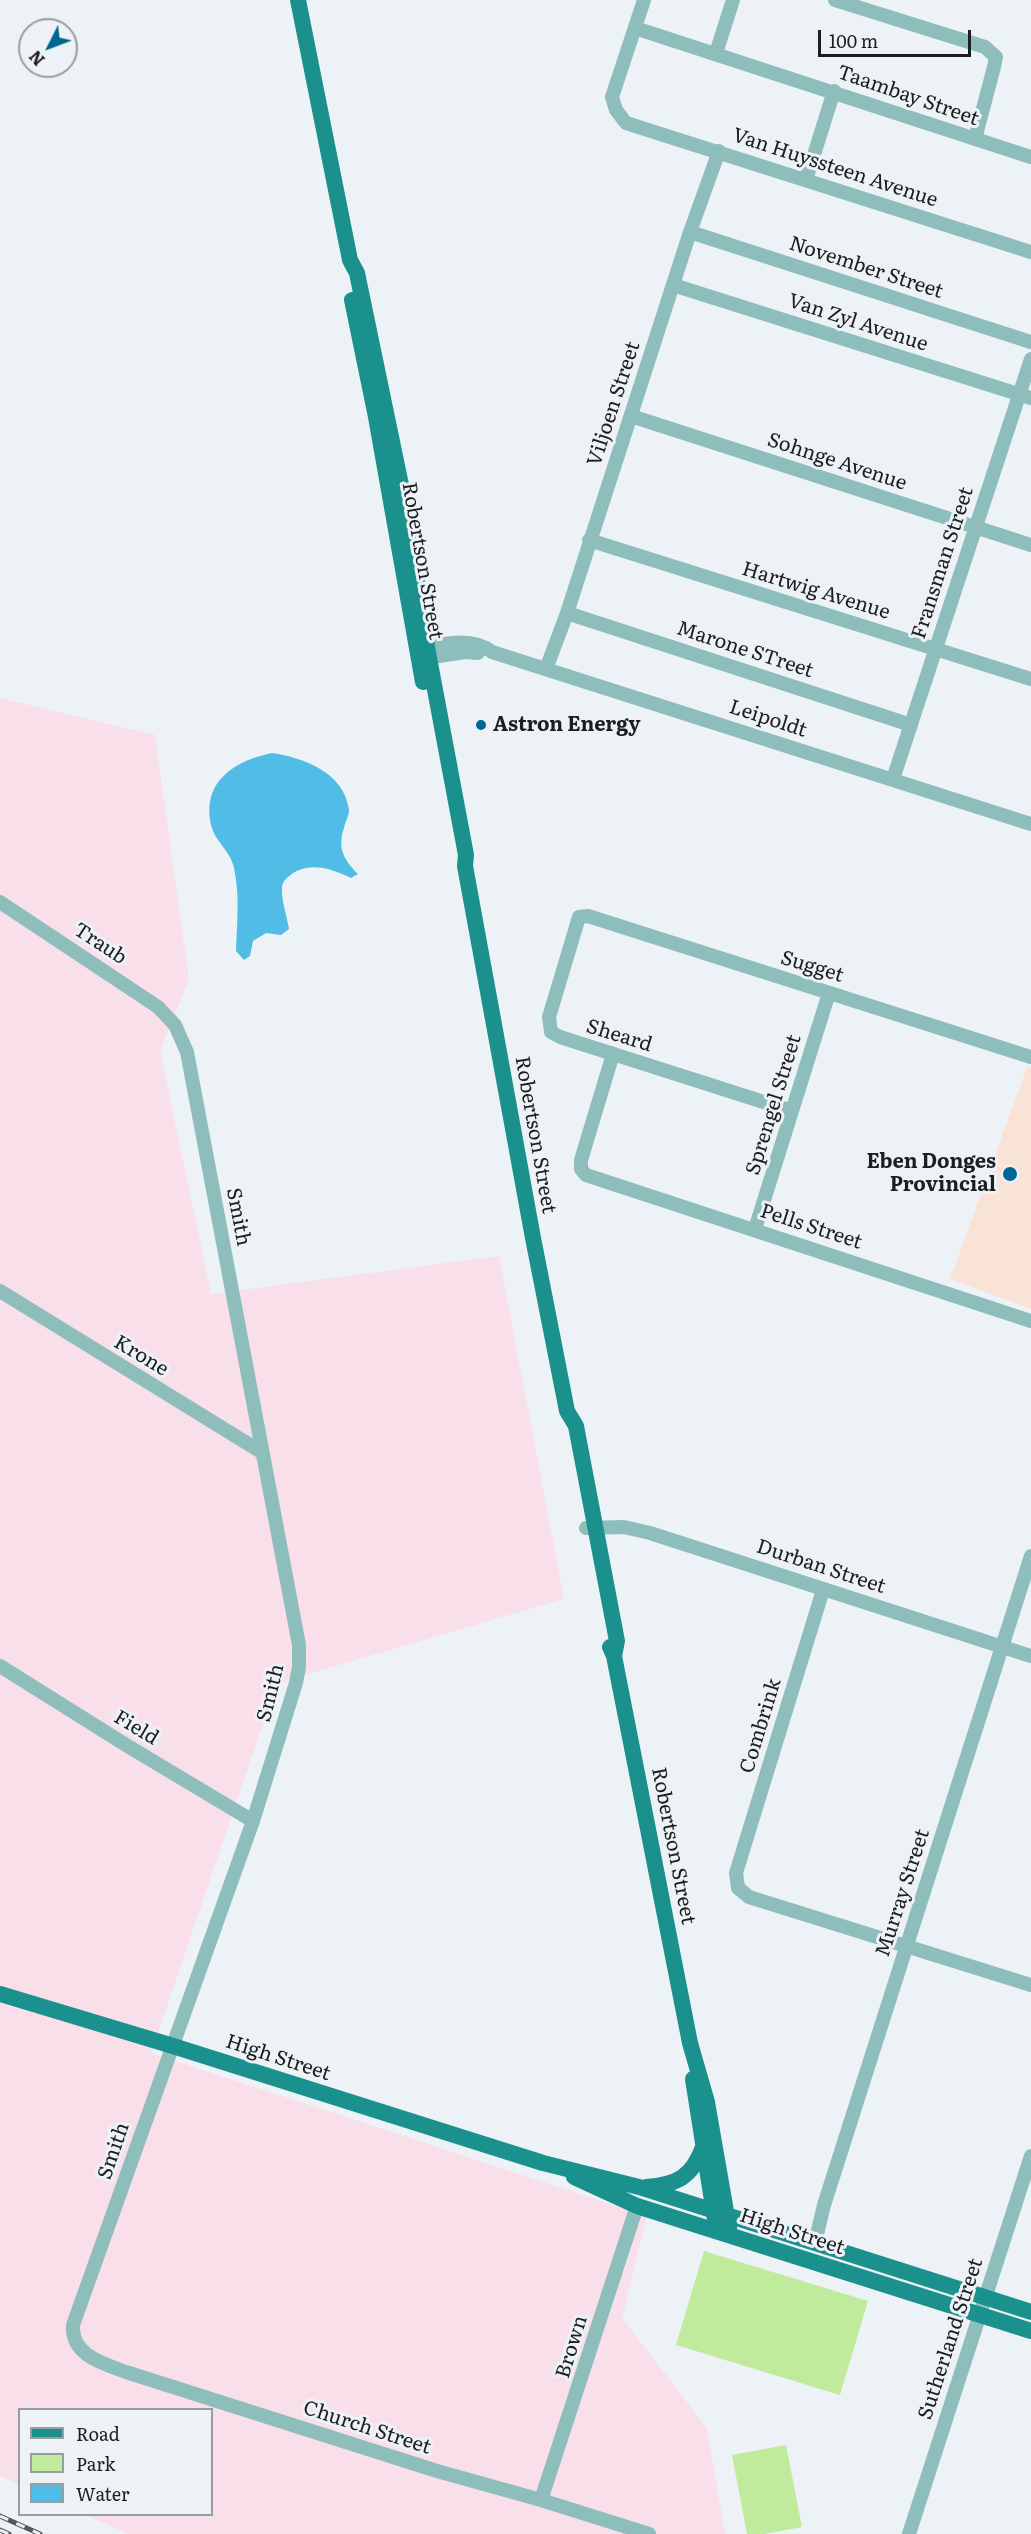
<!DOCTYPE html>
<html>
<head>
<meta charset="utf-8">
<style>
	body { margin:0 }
	#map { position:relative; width:1031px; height:2534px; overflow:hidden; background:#edf2f6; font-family:Literata,serif }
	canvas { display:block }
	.legend { position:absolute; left:18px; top:2408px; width:195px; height:108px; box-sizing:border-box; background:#edf2f6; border:2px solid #999da0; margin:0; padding:8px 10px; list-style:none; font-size:18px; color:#1c1e20 }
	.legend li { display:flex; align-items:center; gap:12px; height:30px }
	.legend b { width:30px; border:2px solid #999da0 }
	.north { position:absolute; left:18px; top:18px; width:60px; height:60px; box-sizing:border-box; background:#edf2f6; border:2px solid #999da0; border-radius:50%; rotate:228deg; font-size:16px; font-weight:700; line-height:24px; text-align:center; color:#1c1e20 }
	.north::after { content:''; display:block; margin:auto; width:21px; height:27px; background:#006694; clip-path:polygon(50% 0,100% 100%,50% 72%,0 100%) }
	.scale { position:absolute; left:818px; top:30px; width:153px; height:27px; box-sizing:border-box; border:3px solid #1c1e20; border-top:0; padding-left:8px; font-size:18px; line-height:21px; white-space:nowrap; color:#1c1e20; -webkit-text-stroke:4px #edf2f6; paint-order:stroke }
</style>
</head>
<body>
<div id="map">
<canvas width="1031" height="2534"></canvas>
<ul class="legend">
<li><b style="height:8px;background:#1b918d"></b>Road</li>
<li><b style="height:16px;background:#c0eb9c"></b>Park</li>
<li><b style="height:16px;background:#51bde6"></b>Water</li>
</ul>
<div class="north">N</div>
<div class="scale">100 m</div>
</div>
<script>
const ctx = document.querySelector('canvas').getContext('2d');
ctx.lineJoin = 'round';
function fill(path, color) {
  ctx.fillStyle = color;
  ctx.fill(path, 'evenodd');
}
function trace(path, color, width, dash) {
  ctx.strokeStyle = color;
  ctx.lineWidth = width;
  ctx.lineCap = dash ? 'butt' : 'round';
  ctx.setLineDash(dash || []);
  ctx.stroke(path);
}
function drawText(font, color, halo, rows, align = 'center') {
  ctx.font = font + ' Literata,serif';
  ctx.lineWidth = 6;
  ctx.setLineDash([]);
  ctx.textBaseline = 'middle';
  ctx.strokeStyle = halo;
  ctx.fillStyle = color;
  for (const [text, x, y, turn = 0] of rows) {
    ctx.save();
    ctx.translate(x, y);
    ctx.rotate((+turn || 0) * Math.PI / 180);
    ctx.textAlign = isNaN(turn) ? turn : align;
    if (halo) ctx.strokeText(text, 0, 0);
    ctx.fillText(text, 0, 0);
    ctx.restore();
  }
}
fill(new Path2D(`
	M0 698 155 735 189 980 160 1051 211 1294 499 1256 564 1599 277 1683 151 2053 647 2216 622 2318 707 2428 725 2534H129L86 2515 212 2514V2410H20L19 2485 0 2476Z`), '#f8dfea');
fill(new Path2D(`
	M1027 1067 1031 1069V1309L950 1279Z`), '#f9e2d6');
fill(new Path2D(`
	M704 2251 868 2301 840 2395 676 2345Z
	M786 2445 802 2527 764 2534H747L732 2455Z`), '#c0eb9c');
fill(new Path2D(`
	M272 753C304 758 344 772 349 810 349 816 345 822 344 828 337 848 344 860 358 874L351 878C331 869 313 862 293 873 288 877 283 880 282 887 281 900 287 916 289 929L281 935 266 933 253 941 250 956 244 960 236 951C237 923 240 896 234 868 231 852 216 842 212 828 200 783 233 761 272 753Z`), '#51bde6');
trace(new Path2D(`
	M644 0 612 97 616 110 626 123 1031 252
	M835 0 985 47 996 57 994 67 975 139
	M635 28 1031 157
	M716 53 733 0
	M806 180 834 91
	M690 232 1031 342
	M673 285 1031 398
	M631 416 1031 545
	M589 540 1031 679
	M567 613 911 725
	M417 650C440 644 472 636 492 652L1031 824
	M420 659 465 652 478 653
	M546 669 567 613 690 232 719 151
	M893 779 1031 359
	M0 902 158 1007 175 1025 187 1052 299 1645V1667L296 1683 253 1821 73 2325C71 2355 102 2363 126 2372L437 2471 541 2500 649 2534
	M613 1054 581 1160V1169L586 1175 1031 1321
	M792 1111 560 1037 551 1032 549 1017 579 917 588 916 1031 1057
	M755 1229 829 993
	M0 1291 263 1453
	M586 1528 624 1527 650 1533 1031 1656
	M823 1590 736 1873 738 1888 749 1897 1031 1985
	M0 1666 126 1745 253 1821
	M815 2243 824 2205 1031 1556
	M541 2500 637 2206
	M909 2534 1031 2156`), '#8dbebb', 14);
trace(new Path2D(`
	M298 0 350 260 357 273 407 514 427 647 466 855 465 866 533 1238 567 1411 576 1426 617 1641 614 1656
	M352 300 376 417 423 682
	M610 1647 614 1656 690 2043 707 2102 730 2234
	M0 1994 173 2046 543 2163 639 2187 1031 2312
	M693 2079 715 2220
	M574 2177 637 2206 1031 2331
	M646 2187C677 2185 692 2177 703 2147`), '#1b918d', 16);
const rail = new Path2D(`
	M0 2516 40 2534
	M0 2530 9 2534`);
trace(rail, '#55585a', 5);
trace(rail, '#edf2f6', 3, [9]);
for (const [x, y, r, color] of [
	[481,725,6,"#006694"],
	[1010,1174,8,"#006694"]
]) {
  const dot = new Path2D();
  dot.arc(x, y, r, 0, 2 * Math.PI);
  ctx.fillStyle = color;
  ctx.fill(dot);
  trace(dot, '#edf2f6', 2);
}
drawText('20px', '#1c1e20', '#edf2f6', [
	["Taambay Street",908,96,19],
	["Van Huyssteen Avenue",835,168,18],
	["November Street",866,268,18],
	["Van Zyl Avenue",858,323,18],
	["Viljoen Street",614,404,-72],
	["Sohnge Avenue",837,462,18],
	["Robertson Street",422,561,80],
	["Fransman Street",943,563,-72],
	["Hartwig Avenue",816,591,17],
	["Marone STreet",745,650,18],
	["Leipoldt",768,719,18],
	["Traub",100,944,33],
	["Sugget",812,967,17],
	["Sheard",619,1036,17],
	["Sprengel Street",774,1105,-73],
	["Robertson Street",535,1135,80],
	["Smith",238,1217,79],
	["Pells Street",811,1227,18],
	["Krone",141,1356,31],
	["Durban Street",821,1567,18],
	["Smith",271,1693,-76],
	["Combrink",761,1726,-73],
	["Field",136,1728,31],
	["Robertson Street",673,1846,79],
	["Murray Street",903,1893,-72],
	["High Street",278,2058,18],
	["Smith",114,2151,-71],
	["High Street",792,2232,18],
	["Sutherland Street",951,2339,-72],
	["Brown",572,2347,-73],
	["Church Street",367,2428,18]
]);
drawText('bold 20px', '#1c1e20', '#edf2f6', [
	["Astron Energy",493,725],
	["Eben Donges",996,1162,"right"],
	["Provincial",996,1185,"right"]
], 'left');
</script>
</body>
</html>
